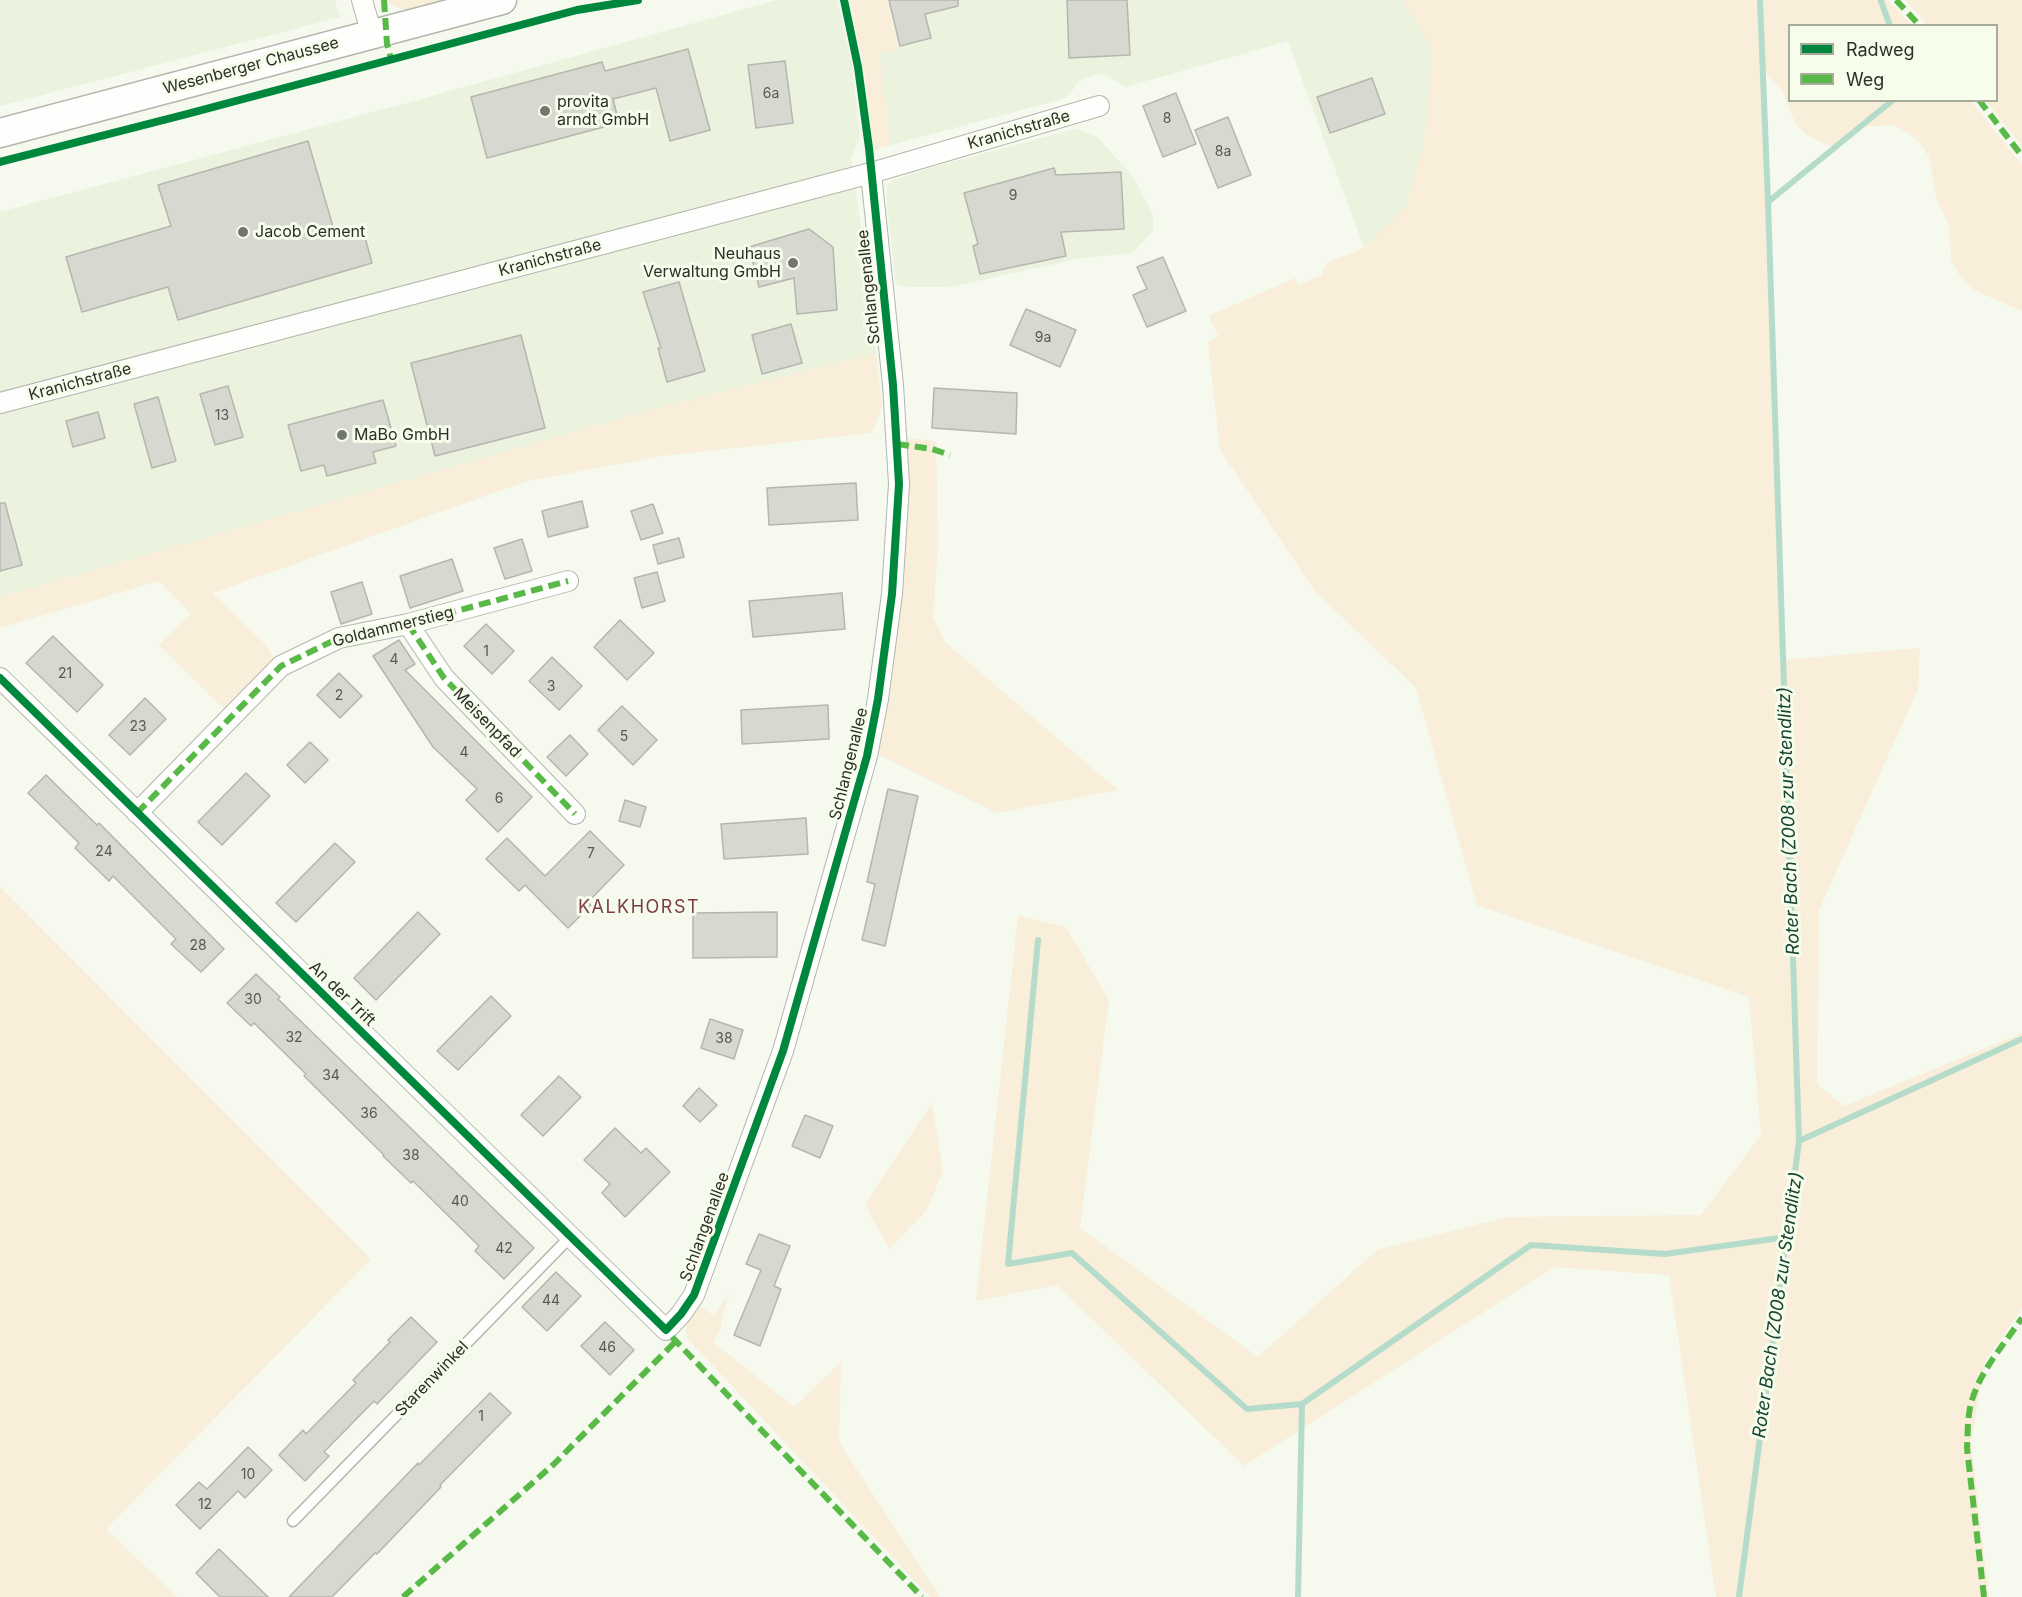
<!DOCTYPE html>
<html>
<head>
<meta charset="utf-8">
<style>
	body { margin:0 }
	#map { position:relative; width:2022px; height:1597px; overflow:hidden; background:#f5f9ee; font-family:Inter,sans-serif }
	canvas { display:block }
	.legend { position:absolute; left:1788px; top:24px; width:210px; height:78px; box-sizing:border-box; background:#f6fdea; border:2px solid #a6ab9c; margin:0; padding:8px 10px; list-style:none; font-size:18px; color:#2d2f28 }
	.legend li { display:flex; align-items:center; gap:12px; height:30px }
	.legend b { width:30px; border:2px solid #a6ab9c }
</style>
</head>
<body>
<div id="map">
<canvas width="2022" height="1597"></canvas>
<ul class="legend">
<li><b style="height:8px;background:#00873e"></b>Radweg</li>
<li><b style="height:8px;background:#58b947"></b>Weg</li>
</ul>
</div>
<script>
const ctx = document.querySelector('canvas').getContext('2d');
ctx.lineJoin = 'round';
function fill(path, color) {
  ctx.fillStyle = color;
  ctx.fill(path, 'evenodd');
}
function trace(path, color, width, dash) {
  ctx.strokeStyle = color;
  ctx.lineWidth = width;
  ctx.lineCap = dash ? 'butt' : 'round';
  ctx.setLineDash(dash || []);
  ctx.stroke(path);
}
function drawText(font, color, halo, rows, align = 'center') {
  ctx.font = font + ' Inter,sans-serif';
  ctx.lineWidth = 6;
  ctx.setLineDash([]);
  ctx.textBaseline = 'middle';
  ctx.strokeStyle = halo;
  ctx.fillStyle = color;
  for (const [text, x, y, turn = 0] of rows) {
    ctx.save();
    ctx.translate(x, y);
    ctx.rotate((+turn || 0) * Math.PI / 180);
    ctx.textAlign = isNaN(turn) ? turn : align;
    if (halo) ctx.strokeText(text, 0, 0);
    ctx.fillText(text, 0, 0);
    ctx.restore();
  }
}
fill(new Path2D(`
	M0 0H337L335 2 340 17 0 106Z
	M777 0H837L852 65 860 138 851 157 871 303 876 353 657 408 0 597V212L407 103Z
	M887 0H1402L1432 48 1425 138 1406 207 1364 248 1288 41 1125 87 1110 77 1097 74 1079 81 1070 94 1062 99 891 145 879 53 899 48Z
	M1075 129 1089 133 1099 139 1134 178 1153 215V230L1133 253 1082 258 950 287H907L896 284 887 206V187L891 181 937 166Z`), '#ebf2de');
fill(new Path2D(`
	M387 0H455C433 6 405 19 387 0Z
	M850 0H887L899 49 879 53 891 145 874 150 864 70Z
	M1402 0H1888L1912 25 1790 26V100L1971 101 2022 165V311L1974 290 1960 276 1951 259 1949 225 1936 198 1929 157 1917 139 1894 125 1861 127 1834 148 1808 136 1795 123 1782 90 1763 70 1783 660 1920 648 1918 689 1819 910 1817 1084 1844 1106 2022 1033V1309L1985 1361 1971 1443 1989 1597H1716L1669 1275 1554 1267 1244 1466 1057 1285 976 1301 1018 916 1066 927 1109 1000 1080 1228 1258 1357 1377 1250 1507 1217 1701 1215 1761 1135 1749 997 1477 905 1416 688 1314 590 1220 450 1208 342 1218 336 1209 316 1295 278 1298 285 1322 275 1326 263 1364 248 1406 207 1425 138 1432 48Z
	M1905 0H2022V146L1986 101 1996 100V26L1927 25Z
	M876 353 882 406 872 433 662 456 527 481 213 593 266 645 276 662 227 712 159 645 191 614 159 581 0 628V597L657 408Z
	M903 438 936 441 938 545 933 618 945 642 1118 790 997 813 876 754Z
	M0 887 371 1259 106 1529 177 1597H0Z
	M932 1103 943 1171 927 1210 889 1249 865 1204Z
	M729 1294 721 1319V1329L713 1342 794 1407 841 1362 839 1442 940 1597H930L688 1339C682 1326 691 1316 697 1305L713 1315Z`), '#f8eed9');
trace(new Path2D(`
	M1760 0 1768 202
	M1881 1 1890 26
	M1038 940 1008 1264 1072 1253 1247 1409 1302 1404
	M1799 1141 2022 1039
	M1298 1597 1302 1404 1531 1245 1665 1254 1787 1237
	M1739 1597 1799 1141 1768 202 1893 100`), '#b5dccb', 6);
const building = new Path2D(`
	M889 0H958V6L925 14 931 38 900 46Z
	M1067 0H1127L1130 55 1069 58Z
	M688 49 710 130 670 141 656 88 613 99 619 123 487 158 471 97 602 62 605 71Z
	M785 61 793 123 756 128 748 65Z
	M1372 78 1385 114 1330 133 1317 97Z
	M1176 93 1196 144 1163 157 1143 106Z
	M1228 117 1251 175 1218 188 1195 130Z
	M308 141 336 237 363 230 372 263 178 320 168 287 82 312 66 257 171 226 158 185Z
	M1054 168 1056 175 1121 172 1124 229 1061 232 1066 256 980 274 973 246 978 244 964 193Z
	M809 229 833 247 837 310 797 314 794 278 759 287 749 247Z
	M1163 257 1186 311 1147 327 1133 295 1147 289 1137 267Z
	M679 282 705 371 667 382 658 348H661L643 292Z
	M1026 309 1076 330 1060 367 1010 345Z
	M791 324 802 363 762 374 752 335Z
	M521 335 545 428 435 456 411 363Z
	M228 386 243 437 215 445 200 394Z
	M934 388 1017 393 1016 434 932 428Z
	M158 397 176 461 152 468 134 404Z
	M383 400 396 446 373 452 376 463 327 476 324 465 301 471 288 425Z
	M98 412 105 438 73 447 66 421Z
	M856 483 858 520 769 525 767 488Z
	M582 501 588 527 548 537 542 511Z
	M0 503H5L22 565 0 571Z
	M653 504 663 533 641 540 631 511Z
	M679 538 684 557 658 564 653 545Z
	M522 539 532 571 505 579 494 548Z
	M452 559 463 591 410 608 400 576Z
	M657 572 665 601 642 608 634 578Z
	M362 582 372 614 341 624 331 592Z
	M842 593 845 629 753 637 749 601Z
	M620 620 654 653 627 680 594 647Z
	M486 624 514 651 492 674 464 646Z
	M53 636 103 685 77 712 26 663Z
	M399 640 415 664 405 670 532 797 498 832 466 800 477 789 433 747 373 656Z
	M552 657 582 686 559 710 529 681Z
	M339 673 362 696 340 718 317 695Z
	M145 698 166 719 130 755 109 735Z
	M828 705 829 739 742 744 741 710Z
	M622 706 657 740 633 765 598 730Z
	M570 735 588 754 566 776 547 757Z
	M310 742 328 760 305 783 287 765Z
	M246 773 270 796 222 845 198 822Z
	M46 775 97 825 99 823 224 949 201 972 171 944 176 939 113 876 109 881 75 848 79 843 28 793Z
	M888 789 918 796 885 946 862 940 875 884 867 882Z
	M625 800 646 807 640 827 619 821Z
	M806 818 808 854 724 859 721 824Z
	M590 831 624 865 588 902 591 905 568 928 525 885 519 891 486 859 507 838 545 876Z
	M335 843 355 862 296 922 276 903Z
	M418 912 440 934 376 1000 354 978Z
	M777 912V957L693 958V913Z
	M256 974 280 997 278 999 357 1076 534 1248 504 1279 475 1251 479 1246 413 1181 411 1183 383 1156 384 1155 304 1076 306 1074 254 1023 251 1026 227 1003Z
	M491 996 511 1016 458 1070 437 1051Z
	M710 1019 743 1030 734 1059 701 1048Z
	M559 1076 581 1097 543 1136 521 1115Z
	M699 1088 717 1105 700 1122 683 1106Z
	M805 1115 833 1126 820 1158 792 1146Z
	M615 1128 641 1153 646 1148 670 1172 625 1217 602 1193 610 1184 584 1160Z
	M759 1234 790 1246 774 1286 781 1289 760 1346 734 1335 761 1270 746 1264Z
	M556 1272 581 1296 547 1331 522 1307Z
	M411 1317 437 1342 377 1404 374 1401 324 1452 329 1456 305 1481 279 1455 303 1430 306 1434 356 1383 353 1380 390 1342 388 1340Z
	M605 1322 634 1350 610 1375 581 1346Z
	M490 1393 511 1413 440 1485 441 1487 377 1554 375 1553 332 1597H289L418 1463 419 1465Z
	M248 1447 272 1470 245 1498 238 1491 200 1529 176 1505 199 1482 207 1489Z
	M219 1549 268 1597H220L196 1573Z`);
fill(building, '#d7d8d0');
trace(building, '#b6b6af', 1.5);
const service = new Path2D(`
	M293 1521 570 1237`);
const minor = new Path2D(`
	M362 0 372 35
	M0 403 871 173 1099 106
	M408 624 444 678 575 814
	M0 678 666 1330 681 1314 694 1295 783 1051 867 756 878 699 892 594 899 484 893 385 871 173
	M137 813 281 666 339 638 408 624 568 581`);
const secondary = new Path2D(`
	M0 133 502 0`);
trace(service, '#b3b6ae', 13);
trace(minor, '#b3b6ae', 22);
trace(secondary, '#b3b6ae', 31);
trace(service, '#fefefc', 10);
trace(minor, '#fefefc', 20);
trace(secondary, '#fefefc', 28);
trace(new Path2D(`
	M384 0 387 44 391 59
	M1896 0 1920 26
	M1979 100 2022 156
	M897 444 932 449 950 455
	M408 624 444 678 575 814
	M137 813 281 666 339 638 408 624 568 581
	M672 1337 922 1597
	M403 1597 554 1464 676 1341
	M1984 1597 1967 1448C1968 1432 1967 1413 1973 1397 1982 1369 2005 1343 2022 1318`), '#58b947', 6, [12, 6]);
trace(new Path2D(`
	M0 162 187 114 577 10 638 0
	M0 678 666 1330 681 1314 694 1295 783 1051 867 756 878 699 892 594 899 484 893 385 869 148 858 67 844 0`), '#00873e', 8);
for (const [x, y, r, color] of [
	[545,111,6,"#73766d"],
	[243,232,6,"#73766d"],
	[793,263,6,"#73766d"],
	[342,435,6,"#73766d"]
]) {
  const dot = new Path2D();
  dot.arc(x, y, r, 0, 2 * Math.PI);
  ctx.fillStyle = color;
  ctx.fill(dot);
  trace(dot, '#f6fdea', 2);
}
drawText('14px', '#585952', null, [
	["6a",771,94],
	["8",1167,119],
	["8a",1223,152],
	["9",1013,196],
	["9a",1043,338],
	["13",222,416],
	["1",486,652],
	["4",394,660],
	["21",65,674],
	["3",551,687],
	["2",339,696],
	["23",138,727],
	["5",624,737],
	["4",464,753],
	["6",499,799],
	["24",104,852],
	["7",591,854],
	["28",198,946],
	["30",253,1000],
	["32",294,1038],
	["38",724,1039],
	["34",331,1076],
	["36",369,1114],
	["38",411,1156],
	["40",460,1202],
	["42",504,1249],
	["44",551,1301],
	["46",607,1348],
	["1",481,1417],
	["10",248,1475],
	["12",205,1505]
]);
drawText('16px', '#2d2f28', '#f6fdea', [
	["Wesenberger Chaussee",251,66,-15],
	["Kranichstraße",1019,130,-16],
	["Kranichstraße",550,258,-15],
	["Schlangenallee",869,287,-96],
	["Kranichstraße",80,382,-15],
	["Goldammerstieg",393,627,-14],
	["Meisenpfad",487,723,46],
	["Schlangenallee",849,764,-76],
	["An der Trift",342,994,44],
	["Schlangenallee",705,1227,-70],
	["Starenwinkel",432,1379,-46]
]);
drawText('16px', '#2d2f28', '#f6fdea', [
	["provita",557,102],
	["arndt GmbH",557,120],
	["Jacob Cement",255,232],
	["Neuhaus",781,254,"right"],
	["Verwaltung GmbH",781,272,"right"],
	["MaBo GmbH",354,435]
], 'left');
drawText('italic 18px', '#174436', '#f6fdea', [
	["Roter Bach (Z008 zur Stendlitz)",1789,821,-92],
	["Roter Bach (Z008 zur Stendlitz)",1778,1305,-82]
]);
ctx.letterSpacing = '1.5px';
drawText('18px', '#813a4d', '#f6fdea', [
	["KALKHORST",639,908]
]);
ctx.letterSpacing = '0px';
</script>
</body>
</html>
